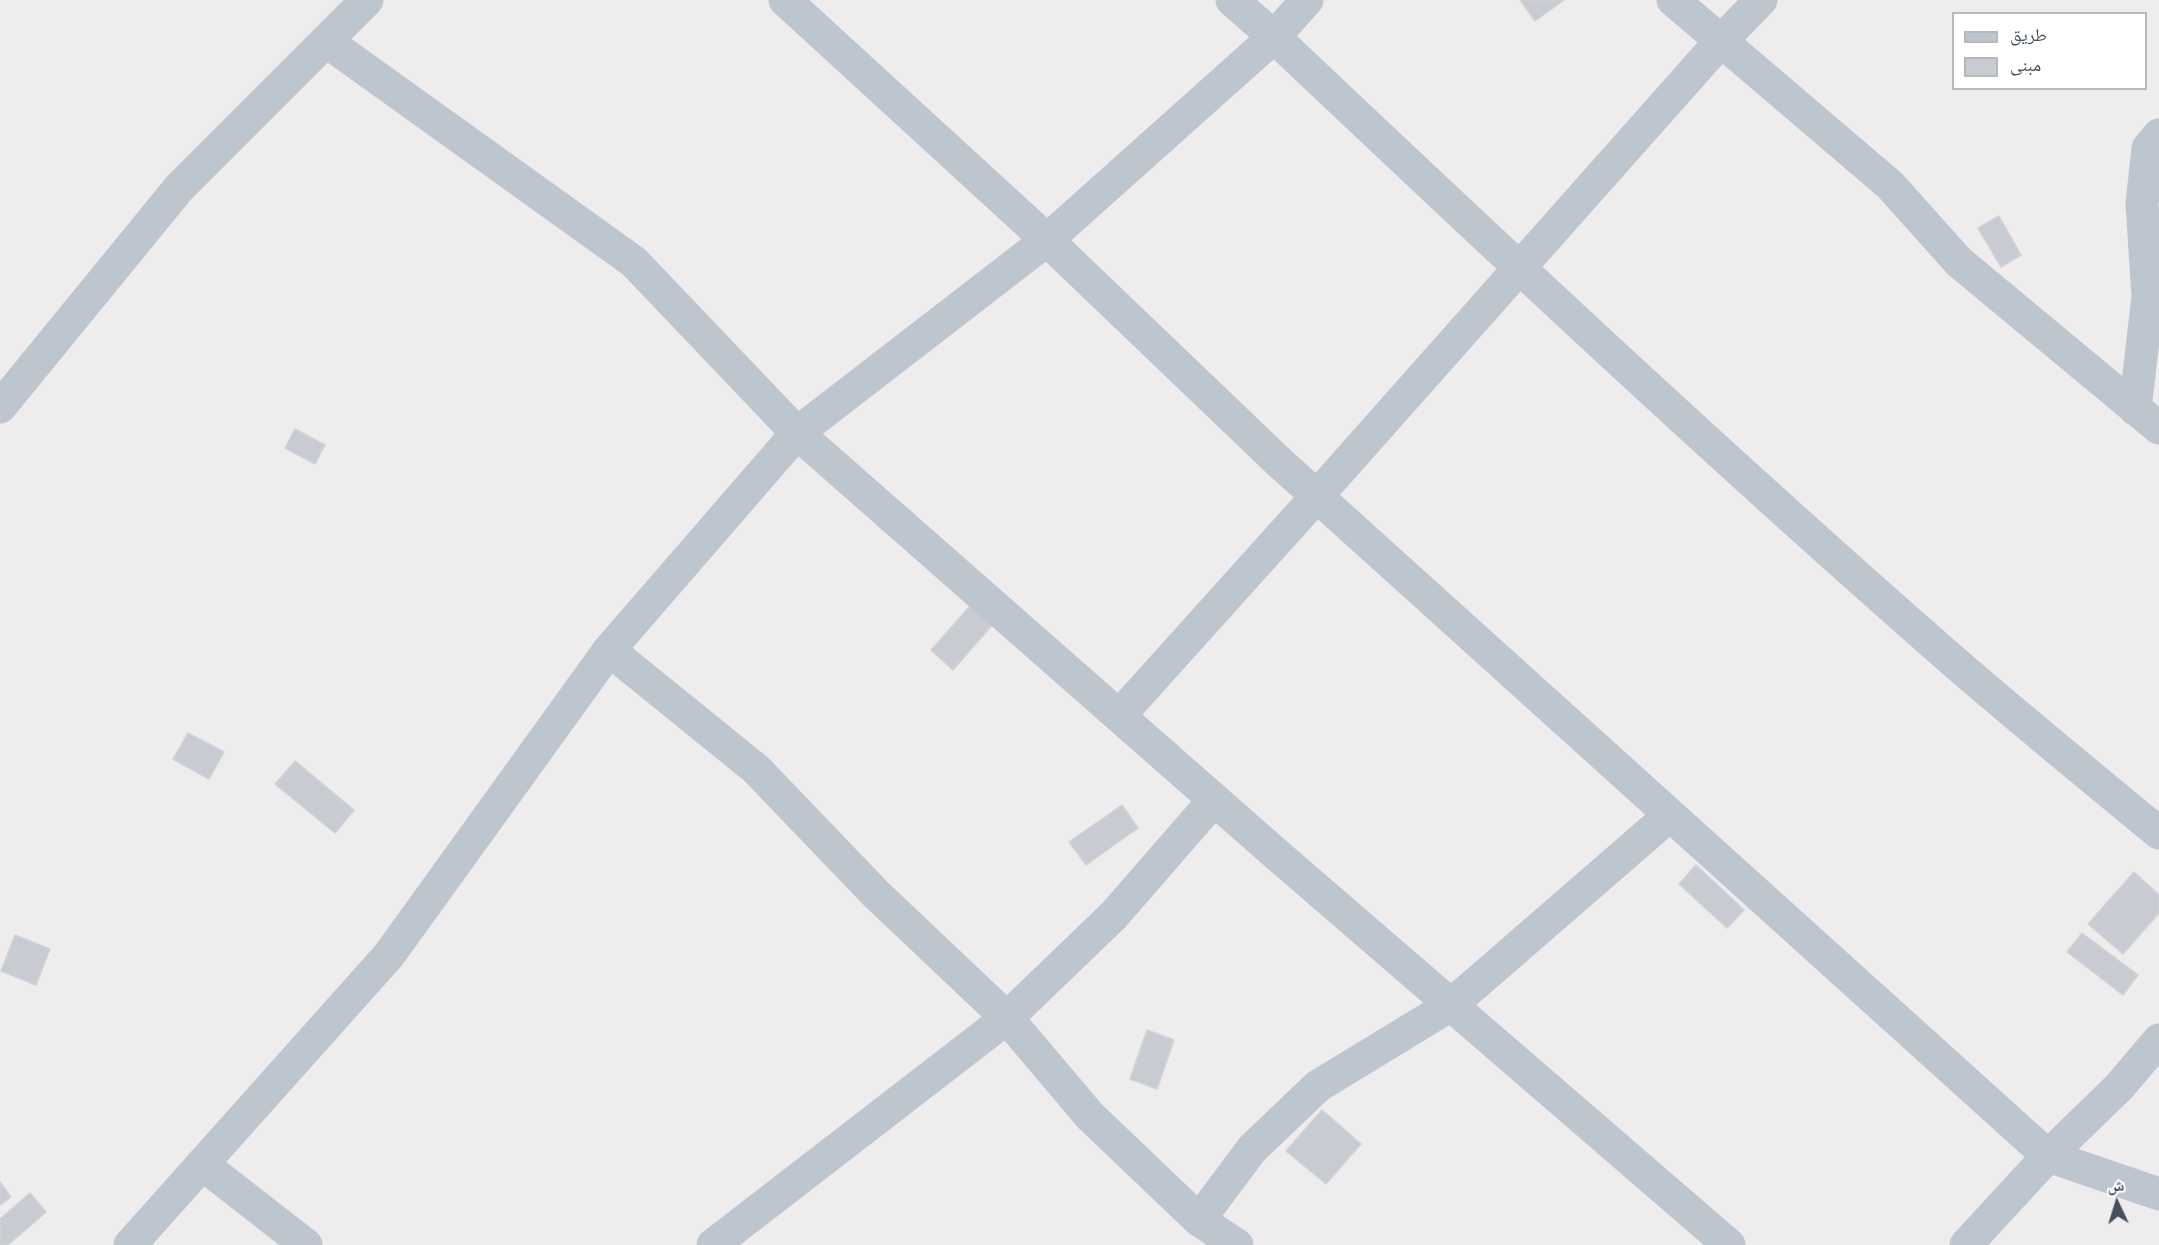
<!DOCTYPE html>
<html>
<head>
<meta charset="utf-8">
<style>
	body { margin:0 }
	#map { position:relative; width:2159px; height:1245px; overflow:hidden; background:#eeecec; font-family:Mulish,"Noto Naskh Arabic",sans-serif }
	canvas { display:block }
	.legend { position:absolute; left:1952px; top:12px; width:195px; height:78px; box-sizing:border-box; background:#fff; border:2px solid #b5b9bc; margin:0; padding:8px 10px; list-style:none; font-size:18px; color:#454f58 }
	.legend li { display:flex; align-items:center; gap:12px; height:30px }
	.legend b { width:30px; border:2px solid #b5b9bc }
	.north { position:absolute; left:2087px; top:1173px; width:60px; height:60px; -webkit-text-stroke:4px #fff; paint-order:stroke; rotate:356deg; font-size:16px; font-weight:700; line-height:24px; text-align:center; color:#454f58 }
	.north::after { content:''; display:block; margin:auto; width:21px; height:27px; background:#454f58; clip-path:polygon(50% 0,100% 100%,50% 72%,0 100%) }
</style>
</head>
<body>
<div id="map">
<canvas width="2159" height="1245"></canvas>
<ul class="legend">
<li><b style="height:8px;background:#bdc6ce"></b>طريق</li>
<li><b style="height:16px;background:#c8cbd1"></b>مبنى</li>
</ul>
<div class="north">ش</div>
</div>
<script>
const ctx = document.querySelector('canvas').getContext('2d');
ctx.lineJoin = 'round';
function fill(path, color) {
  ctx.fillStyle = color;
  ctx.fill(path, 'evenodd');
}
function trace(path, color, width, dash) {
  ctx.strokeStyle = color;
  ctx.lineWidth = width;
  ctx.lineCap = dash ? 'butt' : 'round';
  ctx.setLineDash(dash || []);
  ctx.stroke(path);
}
const building = new Path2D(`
	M1520 0H1564L1535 21Z
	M1999 216 2021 255 2001 267 1978 228Z
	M295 429 325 445 315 464 285 448Z
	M972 604 994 623 953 670 931 650Z
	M188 733 224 752 209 779 173 759Z
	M295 761 354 810 335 833 275 784Z
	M1122 805 1138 828 1086 865 1069 842Z
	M1696 865 1744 910 1727 928 1679 884Z
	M2134 872 2159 895V913L2123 954 2088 924Z
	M2082 933 2138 975 2123 995 2067 952Z
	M15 935 50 949 36 985 1 971Z
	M1147 1030 1174 1040 1157 1089 1130 1079Z
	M1322 1110 1361 1144 1326 1184 1286 1151Z
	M0 1182 11 1197 0 1205Z
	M30 1193 46 1212 8 1245H0V1219Z`);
fill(building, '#c8cbd1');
trace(building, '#d0d2d7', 1.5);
trace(new Path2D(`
	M785 0 1047 240 1279 462 2048 1156 2159 1194
	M1232 0 1274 37C1497 248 1721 458 1952 660 2020 719 2090 776 2159 833
	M1673 0 1890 185 1959 262 2159 428
	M326 41 634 262 797 433 1275 853 1729 1245
	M0 407 179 188 367 0
	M2135 409 2148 297 2142 204 2148 148 2159 135
	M609 650 756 769 876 894 1007 1018 1090 1116 1199 1220 1237 1245
	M1119 716 1317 496 1720 42 1761 0
	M202 1164 306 1245
	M1199 1220 1252 1149 1318 1086 1451 1005 1670 815
	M130 1245 389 955 609 650 797 433 1047 240 1274 37 1307 0
	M713 1245 1007 1018 1114 915 1214 800
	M1966 1245 2048 1156 2119 1087 2159 1040`), '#bdc6ce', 33);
</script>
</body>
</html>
